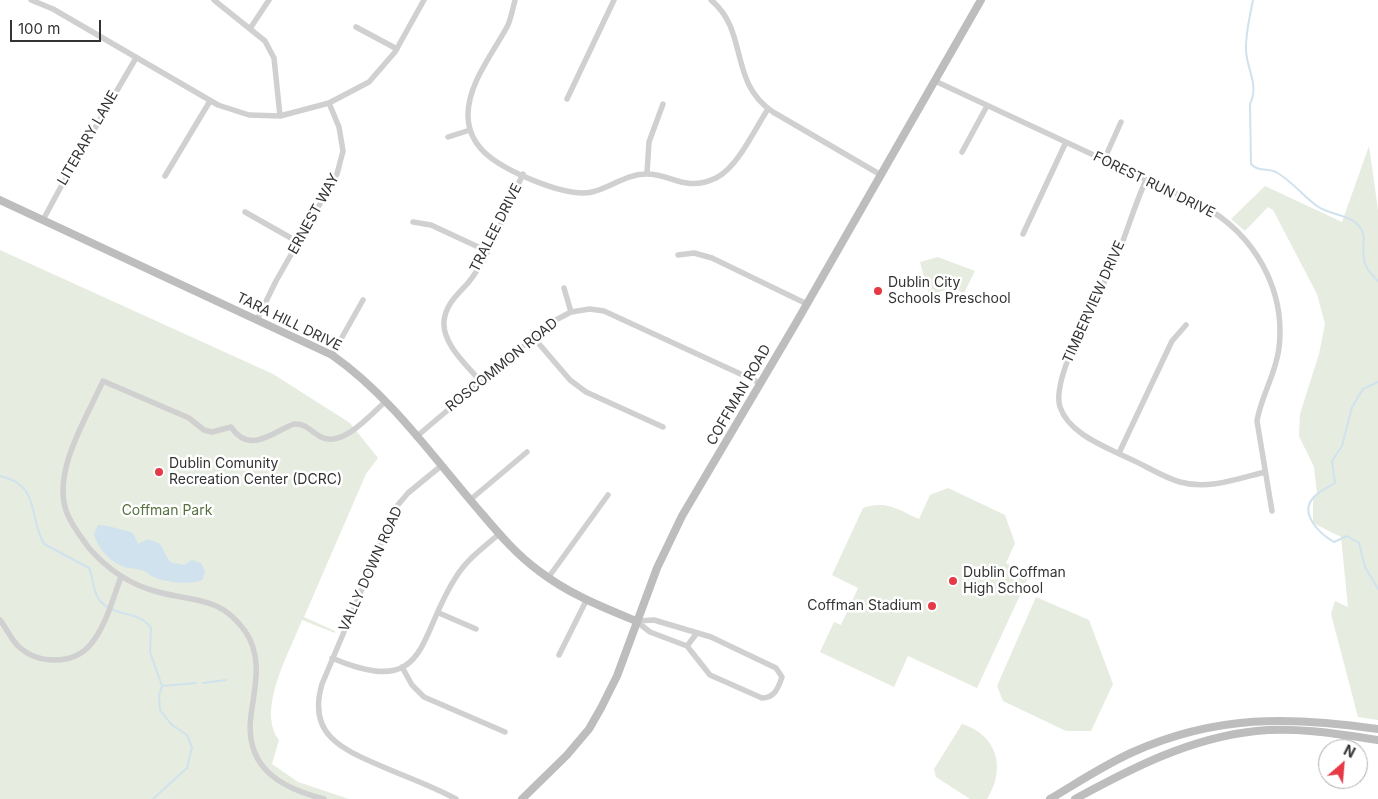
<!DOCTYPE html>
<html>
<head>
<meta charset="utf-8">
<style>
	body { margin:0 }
	#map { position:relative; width:1378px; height:799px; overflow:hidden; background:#fff; font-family:Inter,sans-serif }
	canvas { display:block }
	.north { position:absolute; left:1318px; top:739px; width:50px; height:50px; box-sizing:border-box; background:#fff; border:1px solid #adadad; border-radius:50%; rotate:27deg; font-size:14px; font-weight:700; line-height:20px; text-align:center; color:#333 }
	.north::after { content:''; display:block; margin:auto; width:18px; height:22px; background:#e63946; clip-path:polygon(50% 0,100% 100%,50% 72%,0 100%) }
	.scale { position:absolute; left:10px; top:20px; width:91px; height:22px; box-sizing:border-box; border:2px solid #333; border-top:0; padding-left:6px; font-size:15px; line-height:18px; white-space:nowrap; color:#333; -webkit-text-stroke:4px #fff; paint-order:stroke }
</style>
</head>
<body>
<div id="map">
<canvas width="1378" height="799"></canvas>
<div class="north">N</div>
<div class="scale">100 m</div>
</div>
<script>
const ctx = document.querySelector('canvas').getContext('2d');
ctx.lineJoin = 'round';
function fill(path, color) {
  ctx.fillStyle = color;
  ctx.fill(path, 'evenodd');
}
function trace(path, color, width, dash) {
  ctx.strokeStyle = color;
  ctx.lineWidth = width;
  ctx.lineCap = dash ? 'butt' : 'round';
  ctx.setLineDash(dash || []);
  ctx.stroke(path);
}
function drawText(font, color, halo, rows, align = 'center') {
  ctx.font = font + ' Inter,sans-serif';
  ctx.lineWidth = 5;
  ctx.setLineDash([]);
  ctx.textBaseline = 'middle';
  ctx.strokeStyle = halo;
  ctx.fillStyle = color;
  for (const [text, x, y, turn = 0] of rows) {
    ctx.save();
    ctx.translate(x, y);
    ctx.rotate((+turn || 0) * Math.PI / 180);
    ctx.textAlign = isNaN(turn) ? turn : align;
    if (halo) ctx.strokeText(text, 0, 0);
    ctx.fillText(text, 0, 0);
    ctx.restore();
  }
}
fill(new Path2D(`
	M1369 146 1378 210V720L1358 717 1331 614 1335 601 1348 607 1341 537 1313 523V498L1317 494 1314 467 1299 436 1300 414 1319 354 1325 324 1317 294 1273 210 1268 207 1245 231 1231 219 1265 186 1342 222Z
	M0 250 273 374 350 423 378 458 366 474 304 617 335 631V633L302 620C290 652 256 709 279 740L272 764 298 782 349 799H0Z
	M938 257 975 271 964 293 951 288 929 295 920 262Z
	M948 488 1005 515 1015 543 1006 563 1011 566 1009 570 1028 578 977 688 908 656 894 687 820 652 834 622 841 625 858 588 832 575 863 508C887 500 898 510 919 519L930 495Z
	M1036 597 1089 620 1113 684 1091 731H1066L1003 701 997 686Z
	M962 724C998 735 1006 769 987 799H970L936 777 934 769Z`), '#e6ecdf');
fill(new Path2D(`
	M98 525C105 525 126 530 133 533L138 544 148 539 160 544 170 562 184 565 192 560 201 563 205 571 203 579C194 586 163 582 154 577 150 576 147 572 144 571 135 567 127 570 118 564 105 557 98 547 94 534Z`), '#cfe2ee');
trace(new Path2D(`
	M1253 0C1250 15 1246 32 1246 47 1245 67 1260 84 1250 104L1251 164C1258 172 1268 168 1276 172 1292 181 1303 196 1317 206 1329 215 1349 214 1359 226 1368 237 1361 246 1364 259 1365 268 1372 275 1378 281
	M1378 382 1363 389 1352 407 1342 446 1332 461 1335 483C1328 487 1318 492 1313 498 1299 514 1320 534 1334 542L1347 536 1359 543 1365 567 1378 589
	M0 476C41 485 28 516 44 544L89 568C94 579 92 591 100 601 116 618 139 610 151 628L150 652 162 686 159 696 160 710 172 725 187 735 192 747 187 768 153 799
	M203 683 226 680
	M162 686 196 683`), '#cfe2ee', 2);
trace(new Path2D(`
	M31 0 53 9 218 105 249 115 280 116 329 103 369 82 395 52 424 0
	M214 0 265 41 274 58 280 116
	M515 0C513 8 511 18 508 25 494 52 468 83 468 115 468 129 474 142 484 152 504 171 566 198 592 192 610 188 626 174 646 174 671 173 684 193 716 178 738 167 754 130 768 109
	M711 0C749 31 728 82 773 112L881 175
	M251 27 269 0
	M356 27 397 49
	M935 81 1203 206C1254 234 1286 289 1279 348 1276 374 1261 396 1257 421L1272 511
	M567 99 614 0
	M448 137 470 130
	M962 152 987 106
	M1104 160 1121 122
	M647 173 649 142 663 104
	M165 176 210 101
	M1146 180C1135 204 1128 229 1118 254 1104 287 1050 376 1060 407 1069 434 1106 447 1128 458 1145 465 1162 477 1180 482 1208 490 1237 479 1265 472
	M245 212 298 242
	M43 220 64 181 136 58
	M413 222 431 225 487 251
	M1023 234 1066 142
	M678 255 694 253 712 258 807 304
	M564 288 571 312
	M257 320 276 281 337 174 343 151 339 127 329 103
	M534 338 570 380 586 392 663 427
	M332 355 363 300
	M481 382C467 365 442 344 444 321 446 304 457 295 468 283 489 258 508 205 523 174
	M416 437 552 322 571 312 590 309 604 311 760 383
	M1119 453 1172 341 1186 325
	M441 466 408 493 397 506 322 684C307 735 342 749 381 766 406 777 432 786 456 799
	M470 500 527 452
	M548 578 608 495
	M439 613 476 629
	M0 620C6 628 11 639 18 646 37 664 73 666 91 644 106 626 113 598 121 577
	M654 620 711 637 776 668 782 677C778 689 774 698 762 698L710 675 687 646 650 632 636 621Z
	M687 646 697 633
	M559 655 586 601
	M332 658C430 700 417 636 456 577 467 559 484 547 499 534
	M402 667 412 685 424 697 505 732
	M324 799C281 788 244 768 251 715 255 686 263 657 245 631 220 596 195 602 158 592 131 585 107 569 89 548 81 537 72 526 67 513 51 473 87 417 103 381L189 418 204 430 212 432 231 427C250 455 272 432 294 424 306 423 311 432 321 437 343 448 371 414 386 401`), '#d0d0d0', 5.5);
trace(new Path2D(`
	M0 200 332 355C392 397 435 460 483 515 500 535 517 555 539 571 569 594 602 607 636 621
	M522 799 567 755 589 729 601 708 617 676 657 568 682 516 796 323 981 0
	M1050 799C1077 783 1104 765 1133 752 1216 715 1289 716 1378 729
	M1075 799C1132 768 1190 738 1256 731 1297 727 1338 734 1378 740`), '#bdbdbd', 8);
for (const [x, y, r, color] of [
	[878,291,5,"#e63946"],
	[159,472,5,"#e63946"],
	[953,581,5,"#e63946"],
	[932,606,5,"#e63946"]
]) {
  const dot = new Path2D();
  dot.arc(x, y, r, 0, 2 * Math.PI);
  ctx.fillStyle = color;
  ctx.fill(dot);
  trace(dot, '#fff', 2);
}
drawText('14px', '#333', '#fff', [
	["LITERARY LANE",88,138,-60],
	["FOREST RUN DRIVE",1154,185,26],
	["ERNEST WAY",314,214,-61],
	["TRALEE DRIVE",496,228,-63],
	["TIMBERVIEW DRIVE",1094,302,-66],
	["TARA HILL DRIVE",289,322,26],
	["ROSCOMMON ROAD",502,365,-39],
	["COFFMAN ROAD",739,395,-60],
	["VALLY DOWN ROAD",371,569,-66]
]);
drawText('14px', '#333', '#fff', [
	["Dublin City",888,283],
	["Schools Preschool",888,299],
	["Dublin Comunity",169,464],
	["Recreation Center (DCRC)",169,480],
	["Dublin Coffman",963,573],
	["High School",963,589],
	["Coffman Stadium",922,606,"right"]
], 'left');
drawText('14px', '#56703f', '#fff', [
	["Coffman Park",167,511]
]);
</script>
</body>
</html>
